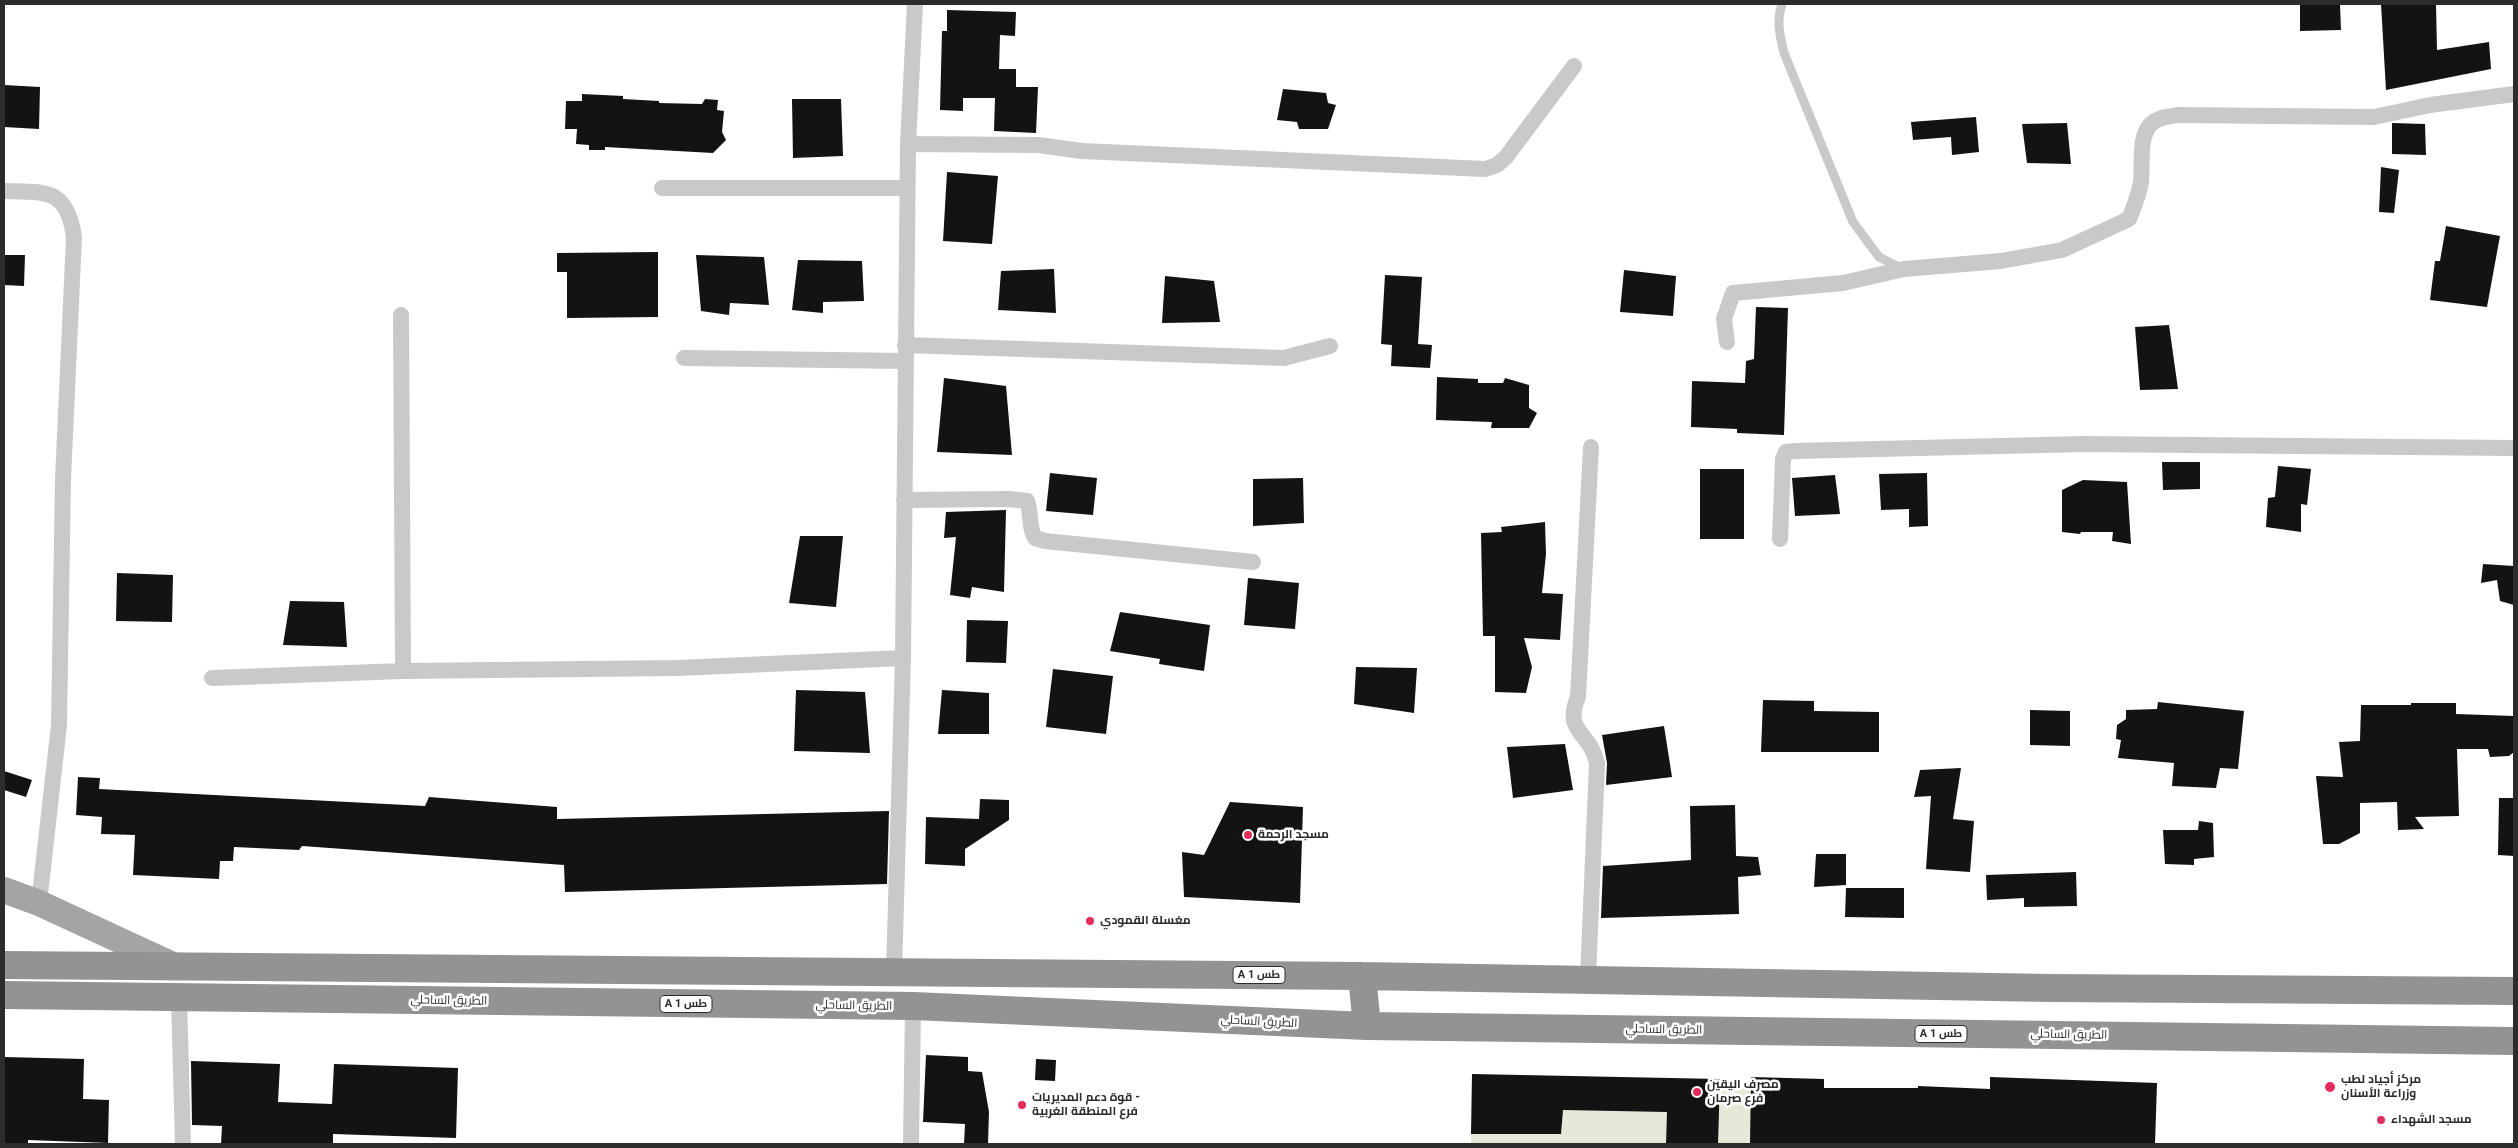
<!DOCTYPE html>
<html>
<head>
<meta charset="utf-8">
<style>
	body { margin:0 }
	#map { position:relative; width:2518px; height:1148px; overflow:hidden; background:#fff; font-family:Roboto,sans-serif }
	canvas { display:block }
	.frame { position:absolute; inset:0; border:5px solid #2c2c2c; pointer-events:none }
</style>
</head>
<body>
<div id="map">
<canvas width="2518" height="1148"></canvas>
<div class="frame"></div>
</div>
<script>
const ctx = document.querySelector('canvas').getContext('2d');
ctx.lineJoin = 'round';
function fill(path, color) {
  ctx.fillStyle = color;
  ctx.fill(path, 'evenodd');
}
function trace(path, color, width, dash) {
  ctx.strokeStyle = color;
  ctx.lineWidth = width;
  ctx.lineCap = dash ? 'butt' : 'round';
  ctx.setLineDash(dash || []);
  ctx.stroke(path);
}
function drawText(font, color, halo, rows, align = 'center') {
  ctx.font = font + ' Roboto,Cairo,sans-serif';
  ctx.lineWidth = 5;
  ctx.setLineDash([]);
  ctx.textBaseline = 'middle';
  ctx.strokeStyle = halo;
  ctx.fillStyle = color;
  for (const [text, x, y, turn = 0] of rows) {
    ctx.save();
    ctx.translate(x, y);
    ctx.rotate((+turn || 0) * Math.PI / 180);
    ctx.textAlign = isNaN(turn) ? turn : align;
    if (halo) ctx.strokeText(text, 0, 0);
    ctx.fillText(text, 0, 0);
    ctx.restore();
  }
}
fill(new Path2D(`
	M1562 1076 1751 1082V1144H1471V1134H1561Z`), '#e5ead8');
fill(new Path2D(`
	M2300 4H2340L2341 30 2300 31Z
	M2381 4H2436L2437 50 2489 42 2491 69 2386 90Z
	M947 10 1016 12 1015 36 1000 35 999 69H1016V87H1038L1036 133 994 131 995 98H963V111L940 110 942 31H947Z
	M4 85 40 87 39 129 4 127Z
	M1283 89 1326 93 1328 103 1336 105 1328 129H1299L1297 122 1277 120Z
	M582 94 623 96V99L659 101V103L702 104 705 99 718 100 717 110 724 111 722 132 726 140 713 153 605 147V150H589V145L576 144 577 129H565L566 101H582Z
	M792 99H841L843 156 793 158Z
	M1976 117 1979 152 1952 155 1951 137 1913 140 1911 122Z
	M2067 123 2071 164 2027 163 2022 124Z
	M2392 123 2425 124 2426 155 2392 154Z
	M2381 167 2399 170 2394 213 2379 212Z
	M947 172 998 176 992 244 943 241Z
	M2446 226 2500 236 2487 307 2430 300 2435 261H2440Z
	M658 252V317L567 318V272H557V253Z
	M4 255H25L24 286 4 285Z
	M696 255 764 257 769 305 730 303 729 315 701 311Z
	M798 260 862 261 864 301 823 302V313L792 310Z
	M1054 269 1056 313 998 310 1001 271Z
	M1624 270 1676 276 1673 316 1620 312Z
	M1385 275 1422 277 1418 344 1432 345 1430 368 1391 366 1392 345 1381 344Z
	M1165 276 1214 281 1220 322 1162 323Z
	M1756 307 1788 308 1784 435 1737 433V429L1691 427 1692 381 1745 383 1746 361 1754 359Z
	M2169 325 2178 389 2140 390 2135 327Z
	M1437 377 1478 379V383H1503L1505 378 1529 385V408L1537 413 1529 428H1491L1492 422 1436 420Z
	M944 378 1006 386 1012 455 937 452Z
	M2162 462H2200V489L2163 490Z
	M2278 466 2311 469 2307 505 2301 504V532L2266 527 2268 498 2275 497Z
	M1700 469H1744V539H1700Z
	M1050 473 1097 478 1093 515 1046 511Z
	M1927 473 1928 526 1909 527V509L1881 510 1879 474Z
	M1835 475 1840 514 1795 516 1792 478Z
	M1303 478 1304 523 1253 526V479Z
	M2083 480 2127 482 2131 544 2112 541 2113 532H2081L2080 534 2062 532V490Z
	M1006 510 1004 592 972 587 970 598 950 595 956 537 944 538 946 512Z
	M1545 522 1546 554 1542 593 1563 594 1560 640 1524 638 1532 667 1526 693 1495 692V636H1483L1481 533 1502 532 1501 527Z
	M800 536H843L836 607 789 603Z
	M2483 564 2514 566V605L2500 601 2497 580 2481 583Z
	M117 573 173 575 172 622 116 621Z
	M1248 578 1299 583 1295 629 1244 625Z
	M290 601 344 602 347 647 283 645Z
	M1120 612 1210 625 1204 671 1159 664 1160 659 1110 651Z
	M967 620 1008 621 1006 663 966 662Z
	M1356 667 1417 668 1414 713 1354 704Z
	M1053 669 1113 676 1106 734 1046 727Z
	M796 690 865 692 870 753 794 751Z
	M942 690 989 693V734H938Z
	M1763 700 1814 701V711L1879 712V752H1761Z
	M2158 702 2244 711 2238 769 2220 768 2216 788 2172 786 2174 763 2118 758 2121 740 2116 739 2117 725 2126 719V710L2157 709Z
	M2411 703H2456V714L2514 716V752L2509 756 2490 757 2488 749H2457L2459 816 2415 817 2424 829 2398 830 2397 802 2360 803V833L2339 844H2323L2316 776 2343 777 2339 742 2360 741 2361 705H2411Z
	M2030 710 2070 711V746L2030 745Z
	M1664 726 1672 777 1606 785 1607 763 1602 735Z
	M1565 744 1573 790 1513 798 1507 747Z
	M1961 768 1953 819 1974 821 1970 872 1926 869 1931 796 1914 797 1920 770Z
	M4 771 32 780 26 797 4 790Z
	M78 777 100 778 99 789 425 806 429 797 557 807V819L889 811 887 884 565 892 564 865 302 846 299 850 234 847 233 861H220L219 879 133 875 135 835 101 834 102 817 76 815Z
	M2499 798H2514V856L2498 855Z
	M980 799 1009 800V820L965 849V866L925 864 926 817 979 819Z
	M1230 802 1303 807 1300 903 1184 897 1182 852 1204 855Z
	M1735 805 1736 856 1758 857 1761 875 1738 877 1739 914 1601 918 1603 866 1691 860 1690 806Z
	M2199 821 2213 823 2214 857 2194 859V865L2165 864 2163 830H2198Z
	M1816 854H1846V885L1814 887Z
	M2076 872 2077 906 2024 907V898L1987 900 1986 875Z
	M1846 888H1904V918L1845 917Z
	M926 1055 968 1057V1071L982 1072 989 1112 988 1144H964L965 1124 923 1122Z
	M4 1057 84 1059 83 1099 109 1100 108 1143 28 1140V1144H4Z
	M1036 1059 1056 1060 1055 1081 1035 1080Z
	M191 1061 280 1064 278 1102 332 1104 334 1064 458 1068 456 1138 333 1134V1144H221L222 1126 192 1125Z
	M1472 1074 1720 1079 1718 1144H1666L1667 1112 1563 1110 1561 1134H1471Z
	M1751 1077 1824 1079V1088H1918V1086L1990 1089V1077L2157 1083 2155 1144H1750Z`), '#131313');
trace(new Path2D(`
	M1782 4C1776 21 1780 36 1784 53L1853 222 1879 257 1901 268`), '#c9c9c9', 9);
trace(new Path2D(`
	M908 144 1038 145 1082 151 1485 169 1497 165 1506 157 1574 66
	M662 188H907
	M4 191C46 192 67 188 74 237L63 479 59 725 39 903
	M401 315 403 671
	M1727 342 1724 319 1733 293 1843 283 1904 269 2001 261 2062 250 2129 219C2134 207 2139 195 2141 182 2143 164 2138 137 2151 124 2158 117 2168 117 2177 115L2374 117 2430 105 2514 94
	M905 345 1284 358 1330 346
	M684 358 905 361
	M904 500 1009 499 1027 501C1032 514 1028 527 1035 538L1045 541 1253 562
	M1780 539 1783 459 1786 452 1795 451 2083 444 2514 448
	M212 678 403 671 677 668 903 658
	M894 972 903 658 908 144 915 4
	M1588 978 1597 763C1590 731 1563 733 1578 697L1591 447
	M179 998 183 1144
	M911 1144 913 1006`), '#c9c9c9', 16);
trace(new Path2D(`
	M4 890 39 903 173 965`), '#a4a4a4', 26);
trace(new Path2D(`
	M4 965 1362 976 2051 988 2514 991
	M1362 976 1367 1026
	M4 995 913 1006 1367 1026 2514 1041`), '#939393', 28);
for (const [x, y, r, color] of [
	[1248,835,5,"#e42c5d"],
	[1090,921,5,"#e42c5d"],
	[2330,1087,6,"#e42c5d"],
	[1697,1092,5,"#e42c5d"],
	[1022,1105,5,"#e42c5d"],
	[2381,1120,5,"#e42c5d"]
]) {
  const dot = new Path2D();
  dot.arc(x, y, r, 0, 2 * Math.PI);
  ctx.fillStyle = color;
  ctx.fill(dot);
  trace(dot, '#fff', 2);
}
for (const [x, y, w] of [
	[1259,975,52],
	[686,1004,52],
	[1941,1034,52]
]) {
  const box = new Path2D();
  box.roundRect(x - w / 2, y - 8.5, w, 17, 4);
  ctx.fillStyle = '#fff';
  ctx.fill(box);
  trace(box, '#2c2c2c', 1);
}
drawText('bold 11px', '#2c2c2c', null, [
	["A 1 طس",1259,975],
	["A 1 طس",686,1004],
	["A 1 طس",1941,1034]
]);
drawText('bold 12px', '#2c2c2c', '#fff', [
	["مسجد الرحمة",1258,835],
	["مغسلة القمودي",1100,921],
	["مركز أجياد لطب",2341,1080],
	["وزراعة الأسنان",2341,1094],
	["مصرف اليقين",1707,1085],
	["فرع صرمان",1707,1099],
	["قوة دعم المديريات -",1032,1098],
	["فرع المنطقة الغربية",1032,1112],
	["مسجد الشهداء",2391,1120]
], 'left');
drawText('12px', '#2c2c2c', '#fff', [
	["الطريق الساحلي",449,1001,1],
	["الطريق الساحلي",854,1006,1],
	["الطريق الساحلي",1259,1022,3],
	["الطريق الساحلي",1664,1030,1],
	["الطريق الساحلي",2069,1035,1]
]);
</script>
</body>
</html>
